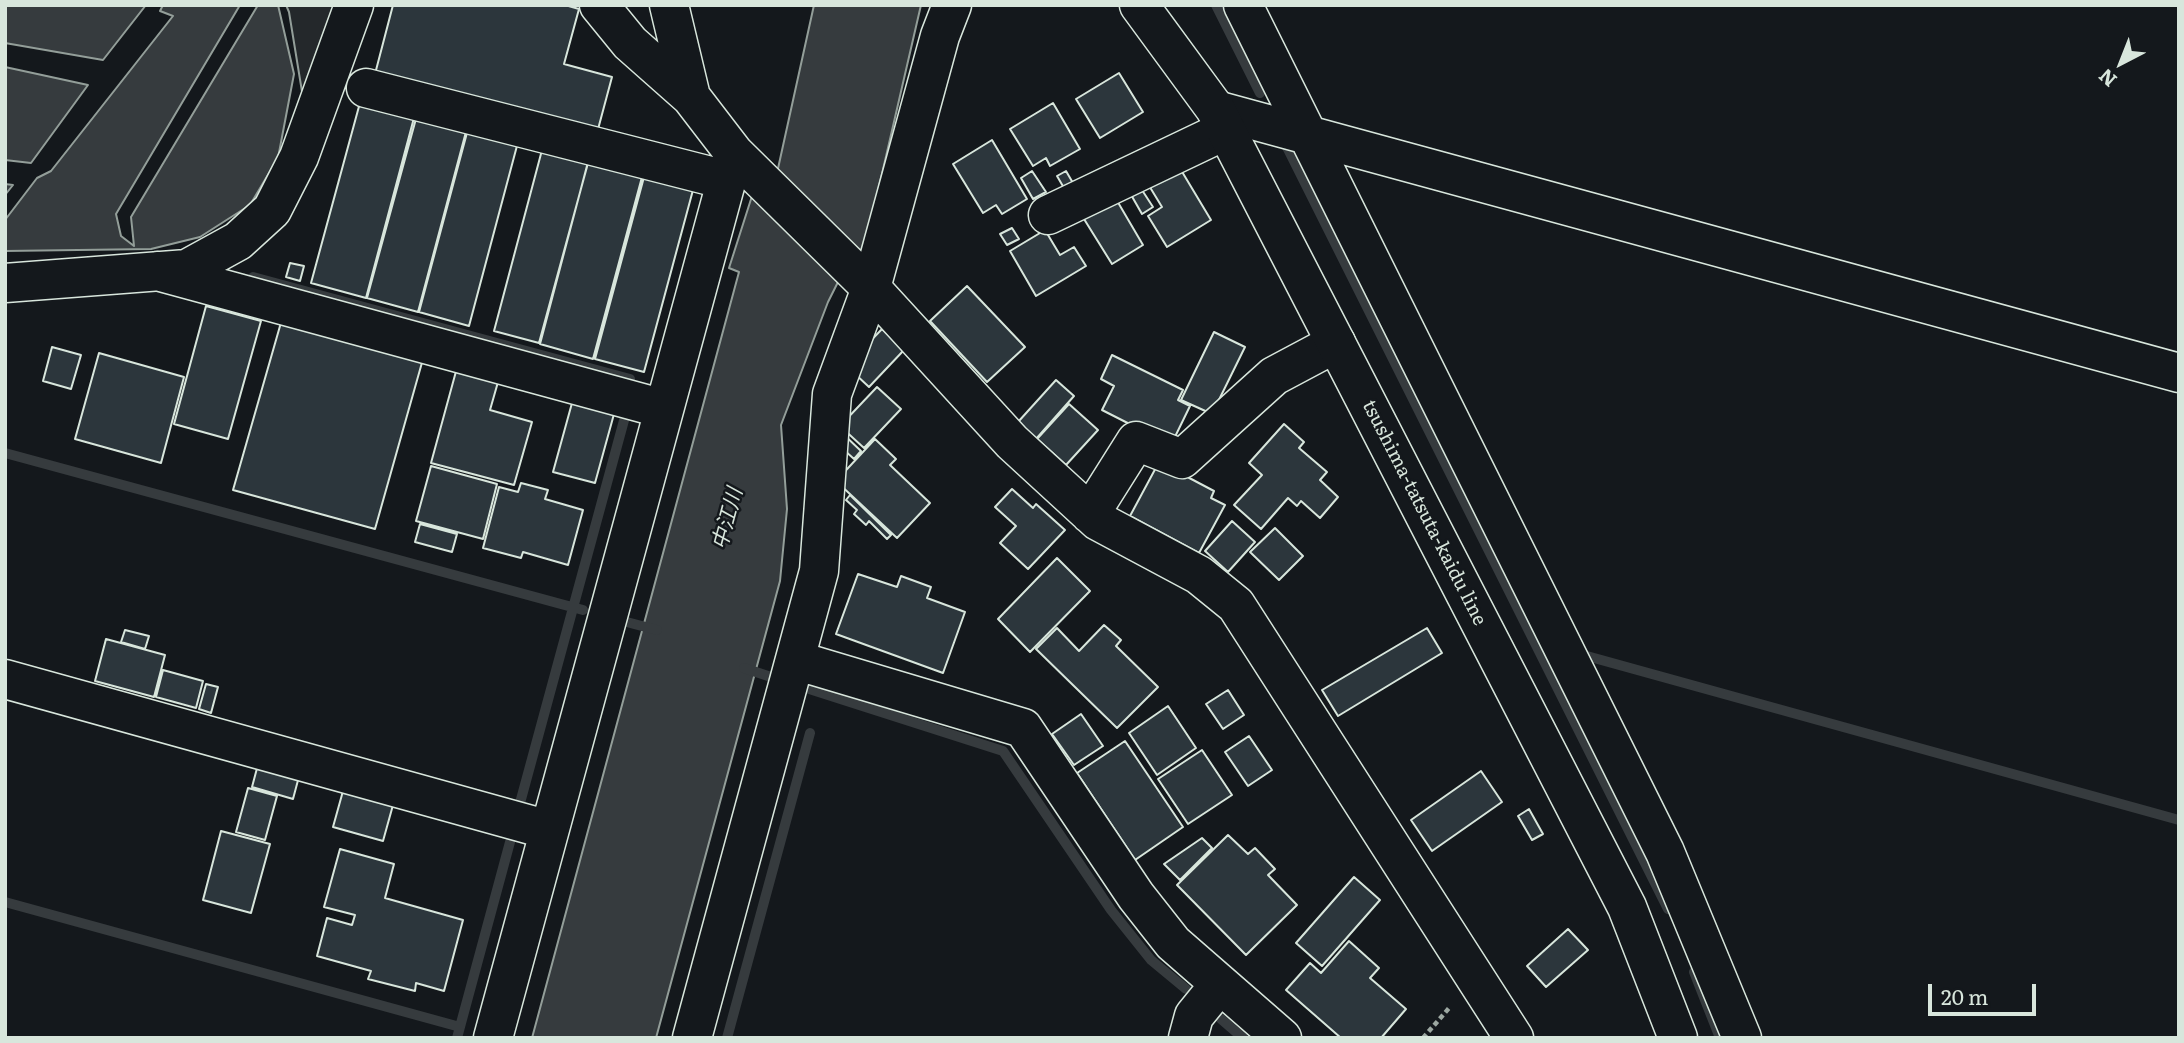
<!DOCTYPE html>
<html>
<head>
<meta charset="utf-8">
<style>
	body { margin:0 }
	#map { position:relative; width:2184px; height:1043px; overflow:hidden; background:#14181c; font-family:Literata,serif }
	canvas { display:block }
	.frame { position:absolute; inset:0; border:7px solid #d8e6dc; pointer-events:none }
	.north { position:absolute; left:2086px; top:28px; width:70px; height:70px; -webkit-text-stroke:5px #14181c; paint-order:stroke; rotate:222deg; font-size:19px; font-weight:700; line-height:28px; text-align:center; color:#d8e6dc }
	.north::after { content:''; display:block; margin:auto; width:24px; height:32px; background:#d8e6dc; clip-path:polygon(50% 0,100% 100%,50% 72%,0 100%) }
	.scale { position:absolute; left:1928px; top:984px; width:108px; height:32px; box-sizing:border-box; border:4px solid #d8e6dc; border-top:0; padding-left:9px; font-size:21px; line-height:24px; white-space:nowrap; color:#d8e6dc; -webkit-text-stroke:5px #14181c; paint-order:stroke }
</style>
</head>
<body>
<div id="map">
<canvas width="2184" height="1043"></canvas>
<div class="frame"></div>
<div class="north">N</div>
<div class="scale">20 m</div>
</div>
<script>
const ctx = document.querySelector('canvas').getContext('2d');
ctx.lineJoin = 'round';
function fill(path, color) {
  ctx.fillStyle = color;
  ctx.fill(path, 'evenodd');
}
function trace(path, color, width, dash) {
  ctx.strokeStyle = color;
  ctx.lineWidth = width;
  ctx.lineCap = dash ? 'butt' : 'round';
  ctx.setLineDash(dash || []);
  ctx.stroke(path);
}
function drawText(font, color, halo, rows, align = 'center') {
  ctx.font = font + ' Literata,"Noto Sans JP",serif';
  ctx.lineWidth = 5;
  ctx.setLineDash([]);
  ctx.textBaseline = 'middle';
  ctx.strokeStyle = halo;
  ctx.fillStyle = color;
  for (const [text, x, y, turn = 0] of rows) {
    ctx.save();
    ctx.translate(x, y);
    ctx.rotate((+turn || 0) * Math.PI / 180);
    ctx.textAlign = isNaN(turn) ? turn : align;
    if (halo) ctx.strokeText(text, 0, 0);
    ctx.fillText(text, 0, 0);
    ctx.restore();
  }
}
const parking = new Path2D(`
	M286 5H342L305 110 289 12Z`);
fill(parking, '#24282b');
trace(parking, '#939e99', 2);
const water = new Path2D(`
	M5 5H278L294 74 278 158 250 205 200 237 151 249 5 251Z
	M814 5H921L863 256 839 280 828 302 781 425 787 509 780 581 656 1038H532L739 272 729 268 752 196 777 173Z`);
fill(water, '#363b3e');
trace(water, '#939e99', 2);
const pier = new Path2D(`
	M146 5H163L160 11 173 16 51 171 37 178 5 220V195L13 185 5 184V160L31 163 88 85 5 67V43L103 60Z
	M240 5H258L131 217 134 246 121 236 116 214Z`);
fill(pier, '#14181c');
trace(pier, '#939e99', 2);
trace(new Path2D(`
	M1216 5 1260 93
	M1286 145 1668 909
	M253 277 630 379
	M5 453 583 610
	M619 620 657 630
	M1576 653 2179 820
	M744 668 774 678
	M803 687 1003 751 1111 910 1151 960 1186 989
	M520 803 626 413
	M5 902 460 1027
	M1694 972 1720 1038
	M1221 1019 1243 1038
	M457 1038 510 842
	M727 1038 810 733`), '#363b3e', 10);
const building = new Path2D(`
	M393 5H565L579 9 564 64 612 77 597 133 375 74Z
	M1119 73 1143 112 1100 138 1076 99Z
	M361 99 415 114 366 298 311 283Z
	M1053 103 1080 149 1050 166 1046 158 1033 166 1010 129Z
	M417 115 467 128 418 312 367 298Z
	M468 129 518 142 469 326 419 312Z
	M992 140 1027 199 1002 214 996 205 983 213 953 164Z
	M542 150 588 163 539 343 494 331Z
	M588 162 642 177 593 359 540 344Z
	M1178 165 1211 220 1167 247 1148 216 1162 207 1148 184Z
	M1032 171 1046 192 1033 199 1021 178Z
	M1066 171 1073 183 1064 188 1057 176Z
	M644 177 693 190 644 372 595 359Z
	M1140 187 1153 207 1142 214 1130 193Z
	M1116 199 1143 245 1112 264 1084 219Z
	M1012 228 1019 239 1007 245 1000 234Z
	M1045 230 1060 255 1074 247 1086 266 1036 296 1010 251Z
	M290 263 304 266 300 281 286 277Z
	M967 286 1025 347 987 382 930 321Z
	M206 306 261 321 228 439 174 424Z
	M282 319 423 359 375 529 233 490Z
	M882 329 904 350 869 387 853 372 856 356Z
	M1214 332 1245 347 1212 414 1181 400Z
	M52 347 81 355 71 389 43 381Z
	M99 353 184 377 161 463 75 439Z
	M1112 355 1183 390 1178 400 1190 406 1171 445 1102 410 1114 386 1101 379Z
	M458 364 500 375 490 410 532 422 514 485 431 463Z
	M1056 380 1074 396 1036 439 1018 422Z
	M877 387 901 409 864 448 840 426Z
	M572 403 614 414 595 483 553 472Z
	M1069 404 1098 430 1066 465 1037 439Z
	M1284 424 1304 442 1299 448 1327 472 1320 480 1338 497 1320 518 1301 501 1297 506 1288 498 1261 529 1234 505 1262 475 1249 463Z
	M840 431 861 451 854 459 832 439Z
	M875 439 896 459 890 465 930 503 897 538 836 481Z
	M1159 462 1214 491 1211 498 1225 505 1199 553 1130 516Z
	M431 466 497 484 483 539 416 521Z
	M521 483 548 490 545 499 583 510 568 565 523 552 521 558 483 548 499 487 518 492Z
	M1012 489 1033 508 1036 504 1065 530 1028 569 1000 543 1016 526 995 507Z
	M850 495 891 535 887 539 869 521 866 525 854 514 857 510 846 500Z
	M1232 521 1255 542 1228 572 1205 551Z
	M420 524 457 534 452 552 415 542Z
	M1275 528 1303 556 1279 580 1250 552Z
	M1057 558 1090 591 1030 652 998 619Z
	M858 574 897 587 901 576 931 587 927 598 965 612 943 673 836 634Z
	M1104 625 1121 640 1116 646 1158 687 1117 728 1036 649 1057 628 1079 651Z
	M1427 628 1442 653 1338 716 1322 690Z
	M125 630 149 636 145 649 121 642Z
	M106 639 165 655 154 697 95 681Z
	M163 670 203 681 196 708 156 697Z
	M206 684 218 687 211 713 199 709Z
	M1228 690 1244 715 1223 729 1206 704Z
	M1168 706 1196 748 1157 775 1129 733Z
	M1081 714 1103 746 1074 765 1052 734Z
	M1249 736 1272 770 1248 786 1225 752Z
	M1125 741 1183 827 1135 860 1077 773Z
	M1202 750 1232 795 1188 824 1158 779Z
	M260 757 301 769 293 799 252 787Z
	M1481 771 1502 802 1432 851 1411 820Z
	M248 788 277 796 265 840 236 832Z
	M343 791 393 805 383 841 333 827Z
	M1529 809 1543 834 1532 840 1518 816Z
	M221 831 270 844 251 913 203 900Z
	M1228 835 1248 854 1255 848 1275 869 1268 875 1297 905 1246 955 1177 885Z
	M1202 838 1212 848 1180 880 1164 864Z
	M340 849 394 864 385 898 463 920 444 991 416 983 415 991 368 979 371 971 317 956 327 918 352 925 355 915 324 907Z
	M1354 877 1380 900 1322 966 1296 943Z
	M1568 929 1588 950 1546 987 1527 966Z
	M1349 941 1379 968 1370 978 1406 1009 1381 1038H1341L1286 990 1310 963 1321 973Z`);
fill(building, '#2c363c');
trace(building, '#d8e6dc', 2);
const minor = new Path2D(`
	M599 5 630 43 691 97 734 153 871 288 1012 442 1098 521 1199 575 1236 605 1514 1038
	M669 5 691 97
	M1243 5 1665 852 1742 1038
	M366 88 726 180
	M1216 110 2179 373
	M1048 215 1226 130
	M157 271 664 409
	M5 283 187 269 238 241 272 210 299 157 354 5
	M1090 514 1136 441 1182 459 1274 376 1336 343
	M795 660 1023 728 1136 896 1173 943 1282 1038
	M5 679 549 830
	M493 1038 734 153
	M692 1038 819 571 832 394 871 288 940 36 952 5
	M1188 1038 1194 1016 1220 984`);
const major = new Path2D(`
	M1139 5 1216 110 1226 130 1627 907 1678 1038`);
trace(minor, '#d8e6dc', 41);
trace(major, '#d8e6dc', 41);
trace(new Path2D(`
	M1423 1038 1450 1007`), '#9da8a2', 4.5, [5, 3.5]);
trace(minor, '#14181c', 38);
trace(major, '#14181c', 38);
drawText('19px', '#d8e6dc', '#14181c', [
	["tsushima-tatsuta-kaidu line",1424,513,63]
]);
drawText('italic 21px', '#d8e6dc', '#14181c', [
	["中江川",728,519,-75]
]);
</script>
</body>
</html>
